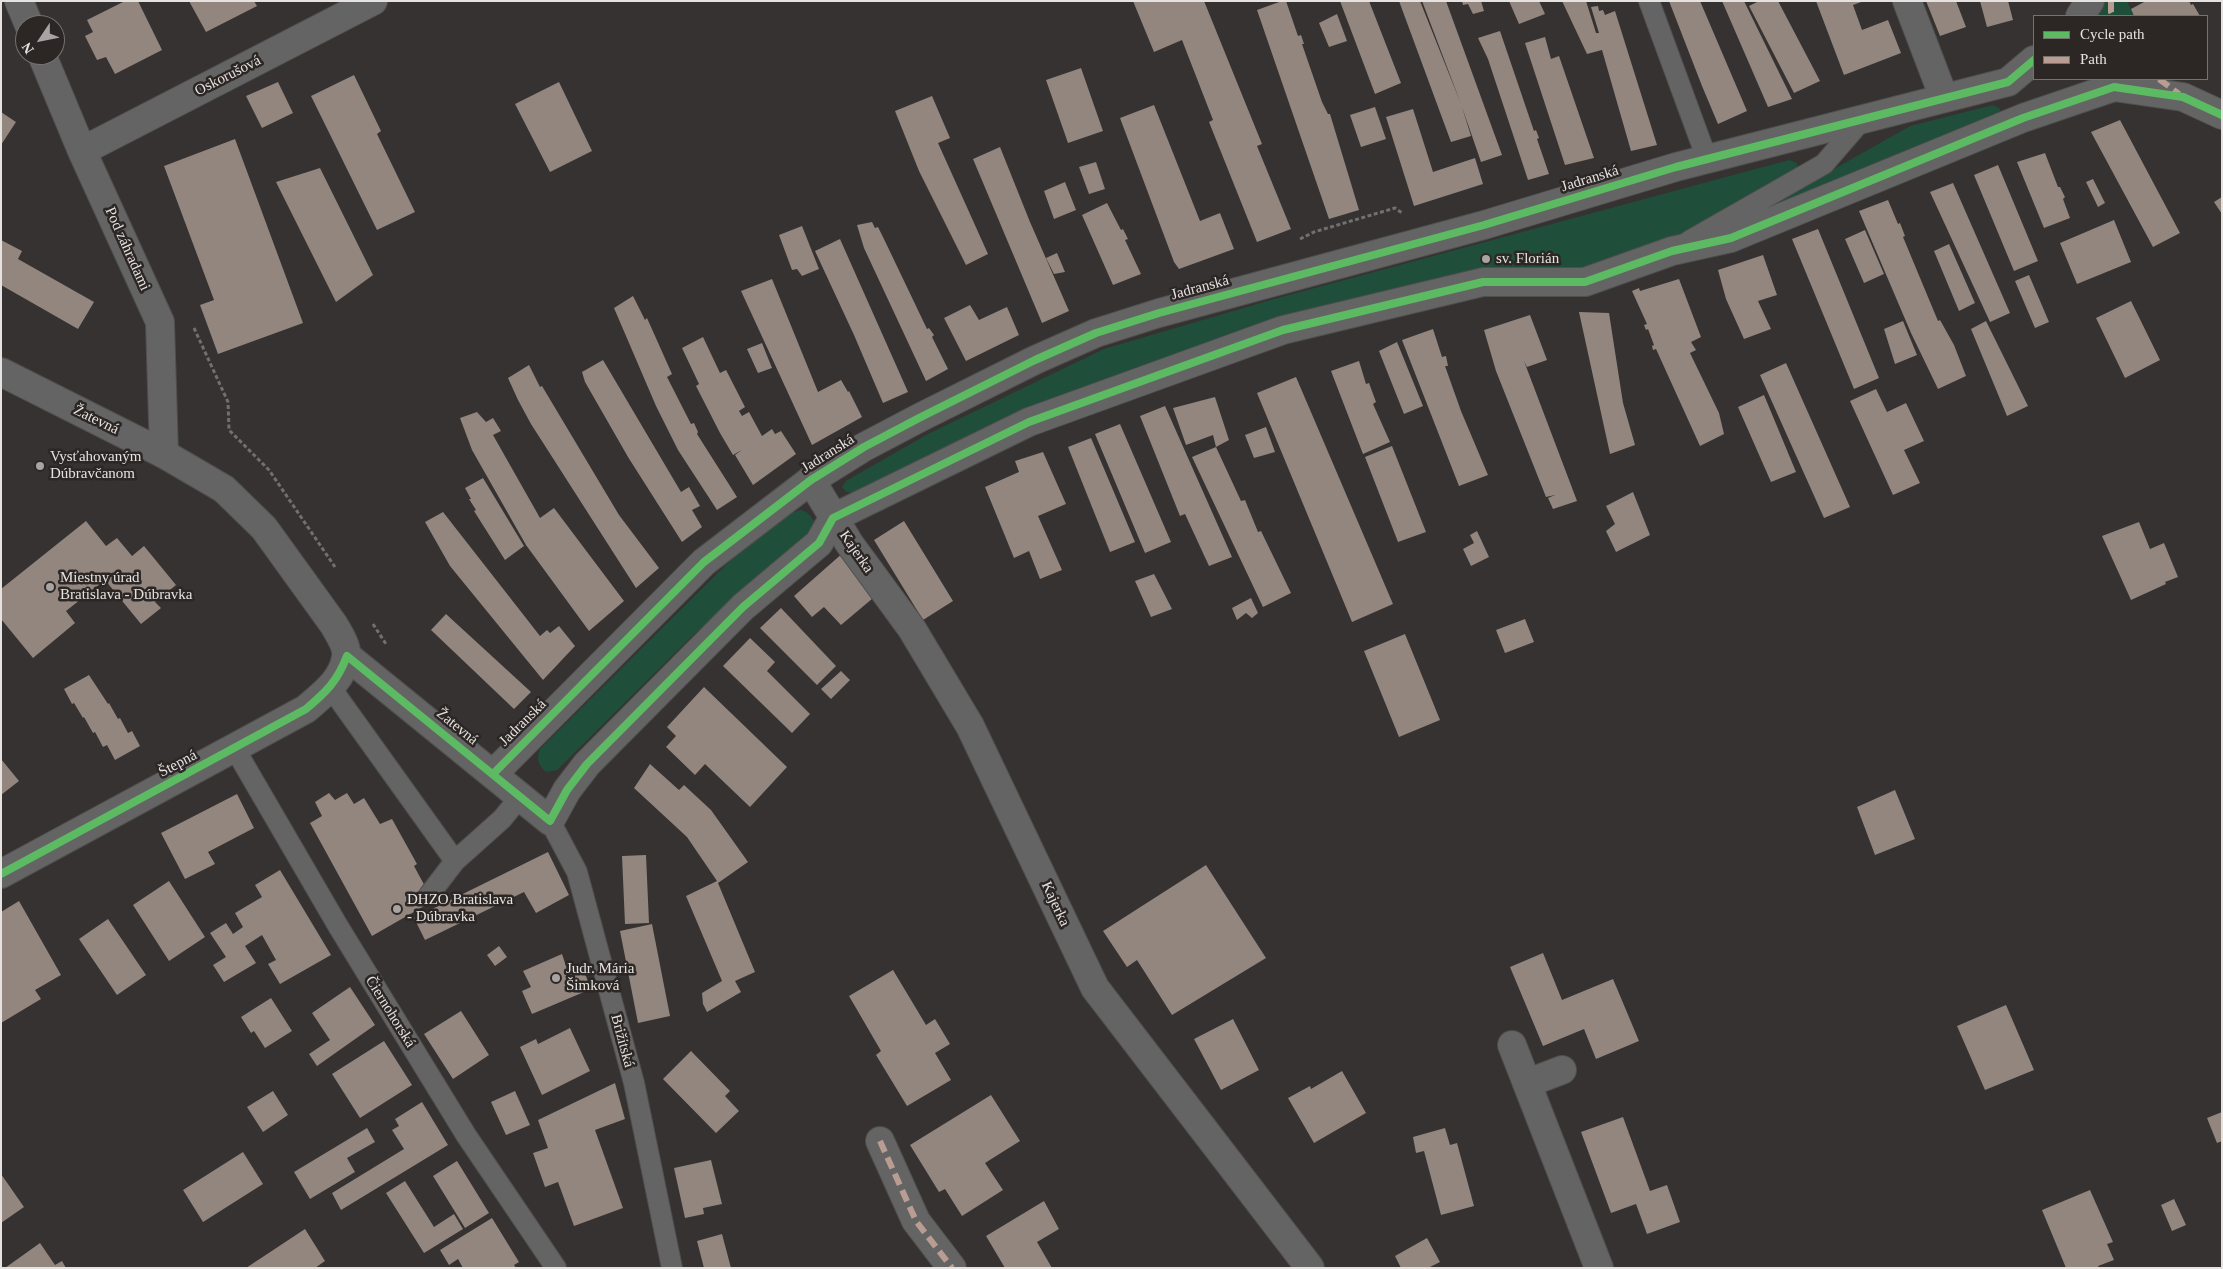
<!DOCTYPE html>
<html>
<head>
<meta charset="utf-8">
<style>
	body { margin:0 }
	#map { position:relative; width:2223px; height:1269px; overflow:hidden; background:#353231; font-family:Georgia,serif }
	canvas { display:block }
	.frame { position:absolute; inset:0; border:2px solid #e5e2e0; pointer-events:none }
	.legend { position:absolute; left:2033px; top:15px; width:175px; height:65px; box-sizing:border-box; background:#2c2725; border:1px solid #767270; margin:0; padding:6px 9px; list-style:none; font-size:15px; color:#e5e2e0 }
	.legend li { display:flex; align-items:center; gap:10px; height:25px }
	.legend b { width:25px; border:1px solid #767270 }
	.north { position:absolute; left:15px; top:15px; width:50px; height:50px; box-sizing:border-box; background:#2c2725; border:1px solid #767270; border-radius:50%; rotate:236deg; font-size:14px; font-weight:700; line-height:20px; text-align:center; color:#e5e2e0 }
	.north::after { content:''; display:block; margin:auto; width:18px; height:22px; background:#a7a4a3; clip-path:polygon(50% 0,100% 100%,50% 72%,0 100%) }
</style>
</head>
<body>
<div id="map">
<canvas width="2223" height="1269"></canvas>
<div class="frame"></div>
<ul class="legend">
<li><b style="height:6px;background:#5cba63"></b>Cycle path</li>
<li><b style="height:6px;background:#b99d93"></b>Path</li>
</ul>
<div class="north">N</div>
</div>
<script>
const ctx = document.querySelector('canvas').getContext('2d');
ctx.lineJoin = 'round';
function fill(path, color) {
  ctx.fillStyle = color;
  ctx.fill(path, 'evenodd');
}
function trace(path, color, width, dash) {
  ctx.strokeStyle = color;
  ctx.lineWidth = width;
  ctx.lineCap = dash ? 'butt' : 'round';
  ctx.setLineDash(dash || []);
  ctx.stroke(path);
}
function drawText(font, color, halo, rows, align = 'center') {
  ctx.font = font + ' Georgia,serif';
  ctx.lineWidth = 5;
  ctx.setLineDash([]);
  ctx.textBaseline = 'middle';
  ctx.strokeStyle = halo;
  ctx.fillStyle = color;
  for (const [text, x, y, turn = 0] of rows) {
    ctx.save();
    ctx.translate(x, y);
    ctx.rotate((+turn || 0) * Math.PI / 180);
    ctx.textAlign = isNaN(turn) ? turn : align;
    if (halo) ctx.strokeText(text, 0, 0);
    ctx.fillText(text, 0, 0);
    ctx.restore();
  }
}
fill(new Path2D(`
	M2105 1H2127L2134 16H2096Z
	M1993 105 2000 109 1999 117 1732 223 1820 177 1910 126Z
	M1789 160 1797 163 1798 169 1667 243 1585 273 1481 272 856 493 846 492 842 487 846 481 928 434 1104 349 1274 299Z
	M801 510 808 513 814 521 811 531 692 636 557 770 546 772C538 765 536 759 540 749L731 560 788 514Z`), '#1f4f3b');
fill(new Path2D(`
	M125 1H138L162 50 115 74 106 57 97 60 85 36 93 32 87 20Z
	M189 1H254L257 6 206 32Z
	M1133 1H1204L1262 144 1257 146 1291 229 1257 242 1209 122 1213 120 1182 40 1154 52Z
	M1282 1H1286L1298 36 1301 35 1304 44H1302L1322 102 1328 114H1330L1359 210 1329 219 1257 10Z
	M1340 1H1369L1401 83 1375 94Z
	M1399 1H1420L1461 104 1422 1H1446L1502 155 1481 162 1462 107 1471 136 1451 142Z
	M1462 1H1481L1484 11 1473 14 1468 4 1463 5Z
	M1509 1H1539L1545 14 1519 24Z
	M1562 1H1586L1596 33H1599L1591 7 1598 6 1599 11 1603 10 1605 15 1615 11 1657 145 1631 151 1602 50 1587 54Z
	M1669 1H1700L1747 111 1718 124 1702 86Z
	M1722 1H1744L1792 99 1768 107Z
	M1759 1H1778L1820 81 1794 93 1749 6Z
	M1816 1H1864L1853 5 1862 30 1888 20 1901 53 1844 75Z
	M1926 1H1956L1966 27 1940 36Z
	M1980 1H2008L2013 20 1987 27Z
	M2146 1H2189L2191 5 2193 4 2200 16H2134L2131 9Z
	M1337 14 1347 41 1329 47 1319 23Z
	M1500 31 1534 131 1536 130 1539 138 1537 139 1549 174 1528 180 1488 59 1478 38Z
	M1545 37 1551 59 1559 56 1594 158 1565 165 1525 43Z
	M1081 68 1103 131 1068 143 1046 80Z
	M354 75 381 131 377 134 415 212 377 230 311 96Z
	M278 82 293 113 262 128 246 96Z
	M559 82 592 151 550 172 515 104Z
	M932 96 950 138 938 143 988 254 966 265 919 171 895 111Z
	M1154 105 1200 221 1220 213 1234 249 1179 269 1174 262 1120 118Z
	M1375 107 1386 139 1361 147 1350 115Z
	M1413 109 1433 172 1475 158 1483 184 1414 206 1386 117Z
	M1 112 16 122 1 145Z
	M2120 120 2180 233 2153 247 2091 132Z
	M235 139 303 323 218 354 200 305 214 300 164 166Z
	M1000 147 1030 222 1069 311 1042 323 973 159Z
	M2045 153 2058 187H2060L2065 197 2063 199 2070 218 2044 228 2017 162Z
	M1096 162 1105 189 1089 194 1079 167Z
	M1998 165 2038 261 2014 271 1974 175Z
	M320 168 373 275 336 302 276 182Z
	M2093 179 2105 203 2098 207 2086 182Z
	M1065 182 1076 210 1054 219 1044 191Z
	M1953 183 2010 313 1990 322 1930 192Z
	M2222 197V214L2214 202Z
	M1888 200 1898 224 1900 223 1905 236 1903 237 1938 321 1940 320 1954 345 1966 376 1938 389 1911 333 1859 211Z
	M1107 203 1121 230 1123 229 1128 239 1125 240 1141 274 1113 285 1082 215Z
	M2114 220 2131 262 2077 284 2060 243Z
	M872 222 875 228 878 227 883 237 927 329 929 328 934 335 932 337 948 369 926 381 864 248 857 225Z
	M802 226 819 269 802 276 797 269 792 270 779 235Z
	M1818 229 1879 378 1854 389 1792 239Z
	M1865 230 1884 274 1864 283 1845 239Z
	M840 239 908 392 883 403 854 335 815 251Z
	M1 240 22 251 18 259 94 302 78 329 1 285Z
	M1949 244 1975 303 1959 311 1934 251Z
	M1057 253 1065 272 1054 274 1046 258Z
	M1763 255 1777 295 1758 301 1771 329 1744 339 1726 299 1718 270Z
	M2029 275 2049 322 2035 328 2015 281Z
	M772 279 818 392 841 380 848 392 849 391 862 417 812 445 741 291Z
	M1679 279 1701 337 1691 342 1696 350 1690 353 1719 413 1724 434 1700 446 1656 349 1653 350 1652 346 1654 345 1648 329 1646 330 1644 325 1647 324 1632 291 1639 288 1640 291Z
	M633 296 645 320 647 318 672 374 667 377 691 424 694 423 698 432 697 434 737 497 717 510 678 450 656 406 614 308Z
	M2131 301 2160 360 2125 378 2096 318Z
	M970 305 979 320 1007 307 1019 335 966 361 944 318Z
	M1579 312 1609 313 1623 403 1635 445 1610 454Z
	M1530 315 1547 360 1527 367 1524 361 1577 501 1553 509 1548 498 1555 495 1546 497 1496 371 1484 330Z
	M1903 321 1917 355 1895 364 1884 329Z
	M1986 321 2028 406 2007 416 1971 329Z
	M1433 329 1442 357 1446 356 1448 366H1445L1461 411 1488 475 1459 486 1402 340Z
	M703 337 720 373 726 370 745 407 739 411 742 416 749 412 762 436 772 429 775 434 781 431 796 454 753 485 735 455 742 450 733 455 720 433 696 386 699 384 682 348Z
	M1397 342 1423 406 1404 414 1379 351Z
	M762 343 772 368 758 373 747 349Z
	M603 360 681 492 689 487 700 506 692 510 702 527 682 542 628 457 585 382 582 372Z
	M1359 361 1366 384 1369 383 1376 402 1373 404 1390 442 1363 454 1331 371Z
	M1786 363 1850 507 1824 518 1760 375Z
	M529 365 540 387 542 386 619 515 659 568 636 588 531 424 518 400 508 378Z
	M1296 377 1393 604 1352 622 1257 393Z
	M1876 389 1887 412 1906 403 1924 441 1904 450 1920 483 1893 495 1850 401Z
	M1764 395 1796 472 1771 482 1738 407Z
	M1215 397 1229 440 1216 447 1213 435 1186 445 1173 408Z
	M1165 406 1232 557 1209 566 1185 514 1180 516 1140 416Z
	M477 412 486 422 493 418 501 431 493 435 540 518 554 508 624 601 589 631 526 545 472 450 460 418Z
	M1120 424 1171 542 1145 553 1095 434Z
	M1266 427 1275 452 1254 458 1245 435Z
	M1091 438 1135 542 1110 552 1068 447Z
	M1392 446 1426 532 1398 542 1365 457Z
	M1216 447 1241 501 1245 500 1258 532 1261 531 1291 593 1263 607 1192 457Z
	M1043 452 1066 504 1038 516 1062 570 1040 579 1029 551 1014 558 985 487 1019 472 1015 461Z
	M483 478 524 546 505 560 474 511 476 510 469 499H471L465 488Z
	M1633 492 1650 535 1616 552 1606 531 1615 524 1606 506Z
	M443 512 540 636 547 630 550 633 559 626 575 646 543 680 450 566 425 522Z
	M86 521 106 546 117 538 132 556 144 546 176 585 155 602 161 608 141 624 105 580 66 611 75 623 33 658 1 619V589Z
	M904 521 953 601 923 620 874 540Z
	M2139 522 2150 549 2164 543 2178 577 2165 582 2166 584 2131 600 2102 536Z
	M1477 531 1489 557 1471 566 1463 549 1474 543 1470 535Z
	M844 552 879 593 841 625 824 607 812 617 794 596Z
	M1154 574 1172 609 1151 617 1135 581Z
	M1251 598 1258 613 1252 618 1246 613 1237 620 1232 608Z
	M781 608 836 666 817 685 760 628Z
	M446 614 531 692 514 709 431 630Z
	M1525 619 1534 642 1505 653 1496 630Z
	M1405 634 1440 720 1399 737 1364 651Z
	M750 638 775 662 767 671 810 714 792 733 723 666Z
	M841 671 850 680 831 699 821 689Z
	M89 675 108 704 109 703 118 719 120 718 128 733 132 731 140 746 115 760 107 745 103 747 95 732 93 733 84 717 83 718 74 703 72 704 64 689Z
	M704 687 787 767 750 807 705 764 695 775 666 747 676 736 667 727Z
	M1 759 19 781 1 795Z
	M650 764 679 790 684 785 711 810 748 862 718 883 755 972 735 981 741 992 707 1012 703 1004 702 993 722 981 686 896 717 881 687 837 634 788Z
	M1895 790 1915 839 1875 855 1857 807Z
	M329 793 335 800 347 793 354 804 364 798 380 824 392 819 417 864 414 866 433 901 372 936 310 823 322 816 315 802Z
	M237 794 254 828 208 852 215 864 185 879 161 833Z
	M548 852 569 895 536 913 524 892 425 940 414 918Z
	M646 855 649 923 625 924 622 856Z
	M1206 865 1266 958 1172 1015 1137 960 1127 967 1103 931Z
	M280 870 331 955 280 984 268 964 276 960 262 935 245 946 256 963 224 982 213 965 226 957 210 933 226 923 233 934 243 927 235 913 262 897 255 885Z
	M169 881 205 937 169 961 133 905Z
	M19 901 61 975 35 990 41 999 1 1023V912Z
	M108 919 146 975 117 995 79 939Z
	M652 924 670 1016 638 1023 620 931Z
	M499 946 507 957 495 966 487 955Z
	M1543 953 1562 1000 1613 979 1639 1041 1596 1059 1584 1029 1543 1046 1510 967Z
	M562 954 568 972 582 966 591 989 532 1014 522 991 531 987 523 971Z
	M893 970 926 1025 935 1019 950 1044 935 1053 951 1080 907 1106 876 1055 881 1051 849 996Z
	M350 987 375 1025 317 1066 309 1054 330 1040 312 1013Z
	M271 998 292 1031 265 1048 254 1031 251 1033 241 1017Z
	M2006 1005 2034 1070 1985 1090 1957 1026Z
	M461 1011 489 1055 453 1079 424 1034Z
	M1233 1019 1259 1070 1221 1090 1194 1039Z
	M570 1028 590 1071 542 1095 520 1047 536 1039 538 1044Z
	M384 1041 412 1085 360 1118 332 1074Z
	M691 1051 730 1091 725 1096 739 1111 716 1133 663 1079Z
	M1342 1071 1366 1113 1314 1143 1288 1098 1310 1086 1311 1089Z
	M615 1083 625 1119 595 1130 623 1208 574 1226 558 1182 545 1187 533 1153 548 1148 538 1120Z
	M273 1091 288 1115 263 1132 247 1107Z
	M515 1091 530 1125 506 1135 491 1102Z
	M991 1095 1020 1141 985 1163 1003 1190 962 1216 945 1189 939 1192 910 1145Z
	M422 1102 448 1145 341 1210 332 1193 404 1149 392 1130 399 1126 395 1119Z
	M2222 1112V1141L2217 1143 2207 1118Z
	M1623 1117 1650 1191 1667 1185 1680 1222 1647 1234 1636 1204 1611 1213 1581 1132Z
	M367 1128 375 1142 347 1158 355 1172 310 1199 294 1172Z
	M1445 1128 1450 1145 1457 1143 1474 1206 1441 1215 1424 1151 1416 1153 1413 1137Z
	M243 1152 263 1184 203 1222 183 1190Z
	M711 1160 722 1204 703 1208 704 1214 685 1218 674 1168Z
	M457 1161 489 1213 465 1228 433 1176Z
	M1 1174 24 1207 1 1223Z
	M405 1181 434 1227 454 1214 463 1229 424 1253 386 1193Z
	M2090 1190 2113 1242 2107 1244 2114 1260 2098 1266 2099 1268H2066L2042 1210Z
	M2174 1199 2186 1225 2172 1231 2161 1205Z
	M1044 1201 1059 1229 1037 1242 1052 1268H1005L986 1236Z
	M492 1218 519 1262 514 1265 516 1268H463L458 1259 449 1265 440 1250Z
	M305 1229 325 1261 315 1268H246Z
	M722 1234 731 1268H704L697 1241Z
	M1427 1238 1440 1262 1428 1268H1401L1395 1256Z
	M40 1243 55 1265 62 1261 66 1268H5Z`), '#92867f');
const service = new Path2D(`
	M1649 1 1707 159
	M1689 241 1824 164 1862 120
	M331 688 455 861 502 819 520 797
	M235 749 338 926 466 1135 556 1268
	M550 821 577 872 634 1083 672 1268
	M429 895 455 861`);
const minor = new Path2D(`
	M19 1 29 25
	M1907 1 1944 98
	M2080 16 2090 1
	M42 55 82 151 160 322 164 454
	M82 151 373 1
	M811 480 849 543 912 629 970 726 1095 988 1310 1268
	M347 656 550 821 567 790 587 764 743 607 819 543 833 518 1029 422 1283 330 1483 282H1585L1672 251 1731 238 2023 118 2114 87 2183 97 2222 115
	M493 774 704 562 811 480 864 447 921 417 1035 360 1096 333 1159 313 1484 225 1676 167 2008 82 2034 60
	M1512 1045 1599 1268
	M1528 1083 1562 1070
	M880 1141 916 1221 952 1268`);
const tertiary = new Path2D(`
	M1 372 164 454 224 489 264 528 334 625C339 634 348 647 346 657 343 680 322 695 306 709L1 874`);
trace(service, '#504e4e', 22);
trace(minor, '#504e4e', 30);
trace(tertiary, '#504e4e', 30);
trace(new Path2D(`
	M1300 239 1314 232 1395 208 1402 213
	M194 328 228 402 229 430 269 470 335 567
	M373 624 386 644`), '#717070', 3, [4, 2.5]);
trace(service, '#656464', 20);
trace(minor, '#656464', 28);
trace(tertiary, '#656464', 28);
trace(new Path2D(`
	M2111 1V12L2113 16
	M2159 79 2179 94
	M880 1141 916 1221 952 1268`), '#b99d93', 6, [12, 6]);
trace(new Path2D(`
	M493 774 704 562 811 480 864 447 921 417 1035 360 1096 333 1159 313 1484 225 1676 167 2008 82 2034 60
	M1 874 306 709C326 692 337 682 347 656L550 821 567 790 587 764 743 607 819 543 833 518 1029 422 1283 330 1483 282H1585L1672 251 1731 238 2023 118 2114 87 2183 97 2222 115`), '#5cba63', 8);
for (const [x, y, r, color] of [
	[1486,259,5,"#a7a4a3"],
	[40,466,5,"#a7a4a3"],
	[50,587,5,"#a7a4a3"],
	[397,909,5,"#a7a4a3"],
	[556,978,5,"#a7a4a3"]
]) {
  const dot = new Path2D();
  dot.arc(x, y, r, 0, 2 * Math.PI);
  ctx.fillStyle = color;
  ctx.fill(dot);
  trace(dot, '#2c2725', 2);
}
drawText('15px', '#e5e2e0', '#2c2725', [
	["Oskorušová",228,76,-27],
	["Jadranská",1590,179,-17],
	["Pod záhradami",127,249,66],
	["Jadranská",1200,288,-15],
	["Žatevná",96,420,26],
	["Jadranská",828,454,-32],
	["Kajerka",856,552,55],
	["Jadranská",523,723,-45],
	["Žatevná",457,727,39],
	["Štepná",178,764,-28],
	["Kajerka",1055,904,65],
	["Čiernohorská",390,1012,58],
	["Brižitská",622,1041,75]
]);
drawText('15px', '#e5e2e0', '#2c2725', [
	["sv. Florián",1496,259],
	["Vysťahovaným",50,457],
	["Dúbravčanom",50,474],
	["Miestny úrad",60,578],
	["Bratislava - Dúbravka",60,595],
	["DHZO Bratislava",407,900],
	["- Dúbravka",407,917],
	["Judr. Mária",566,969],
	["Šimková",566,986]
], 'left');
</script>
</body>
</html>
